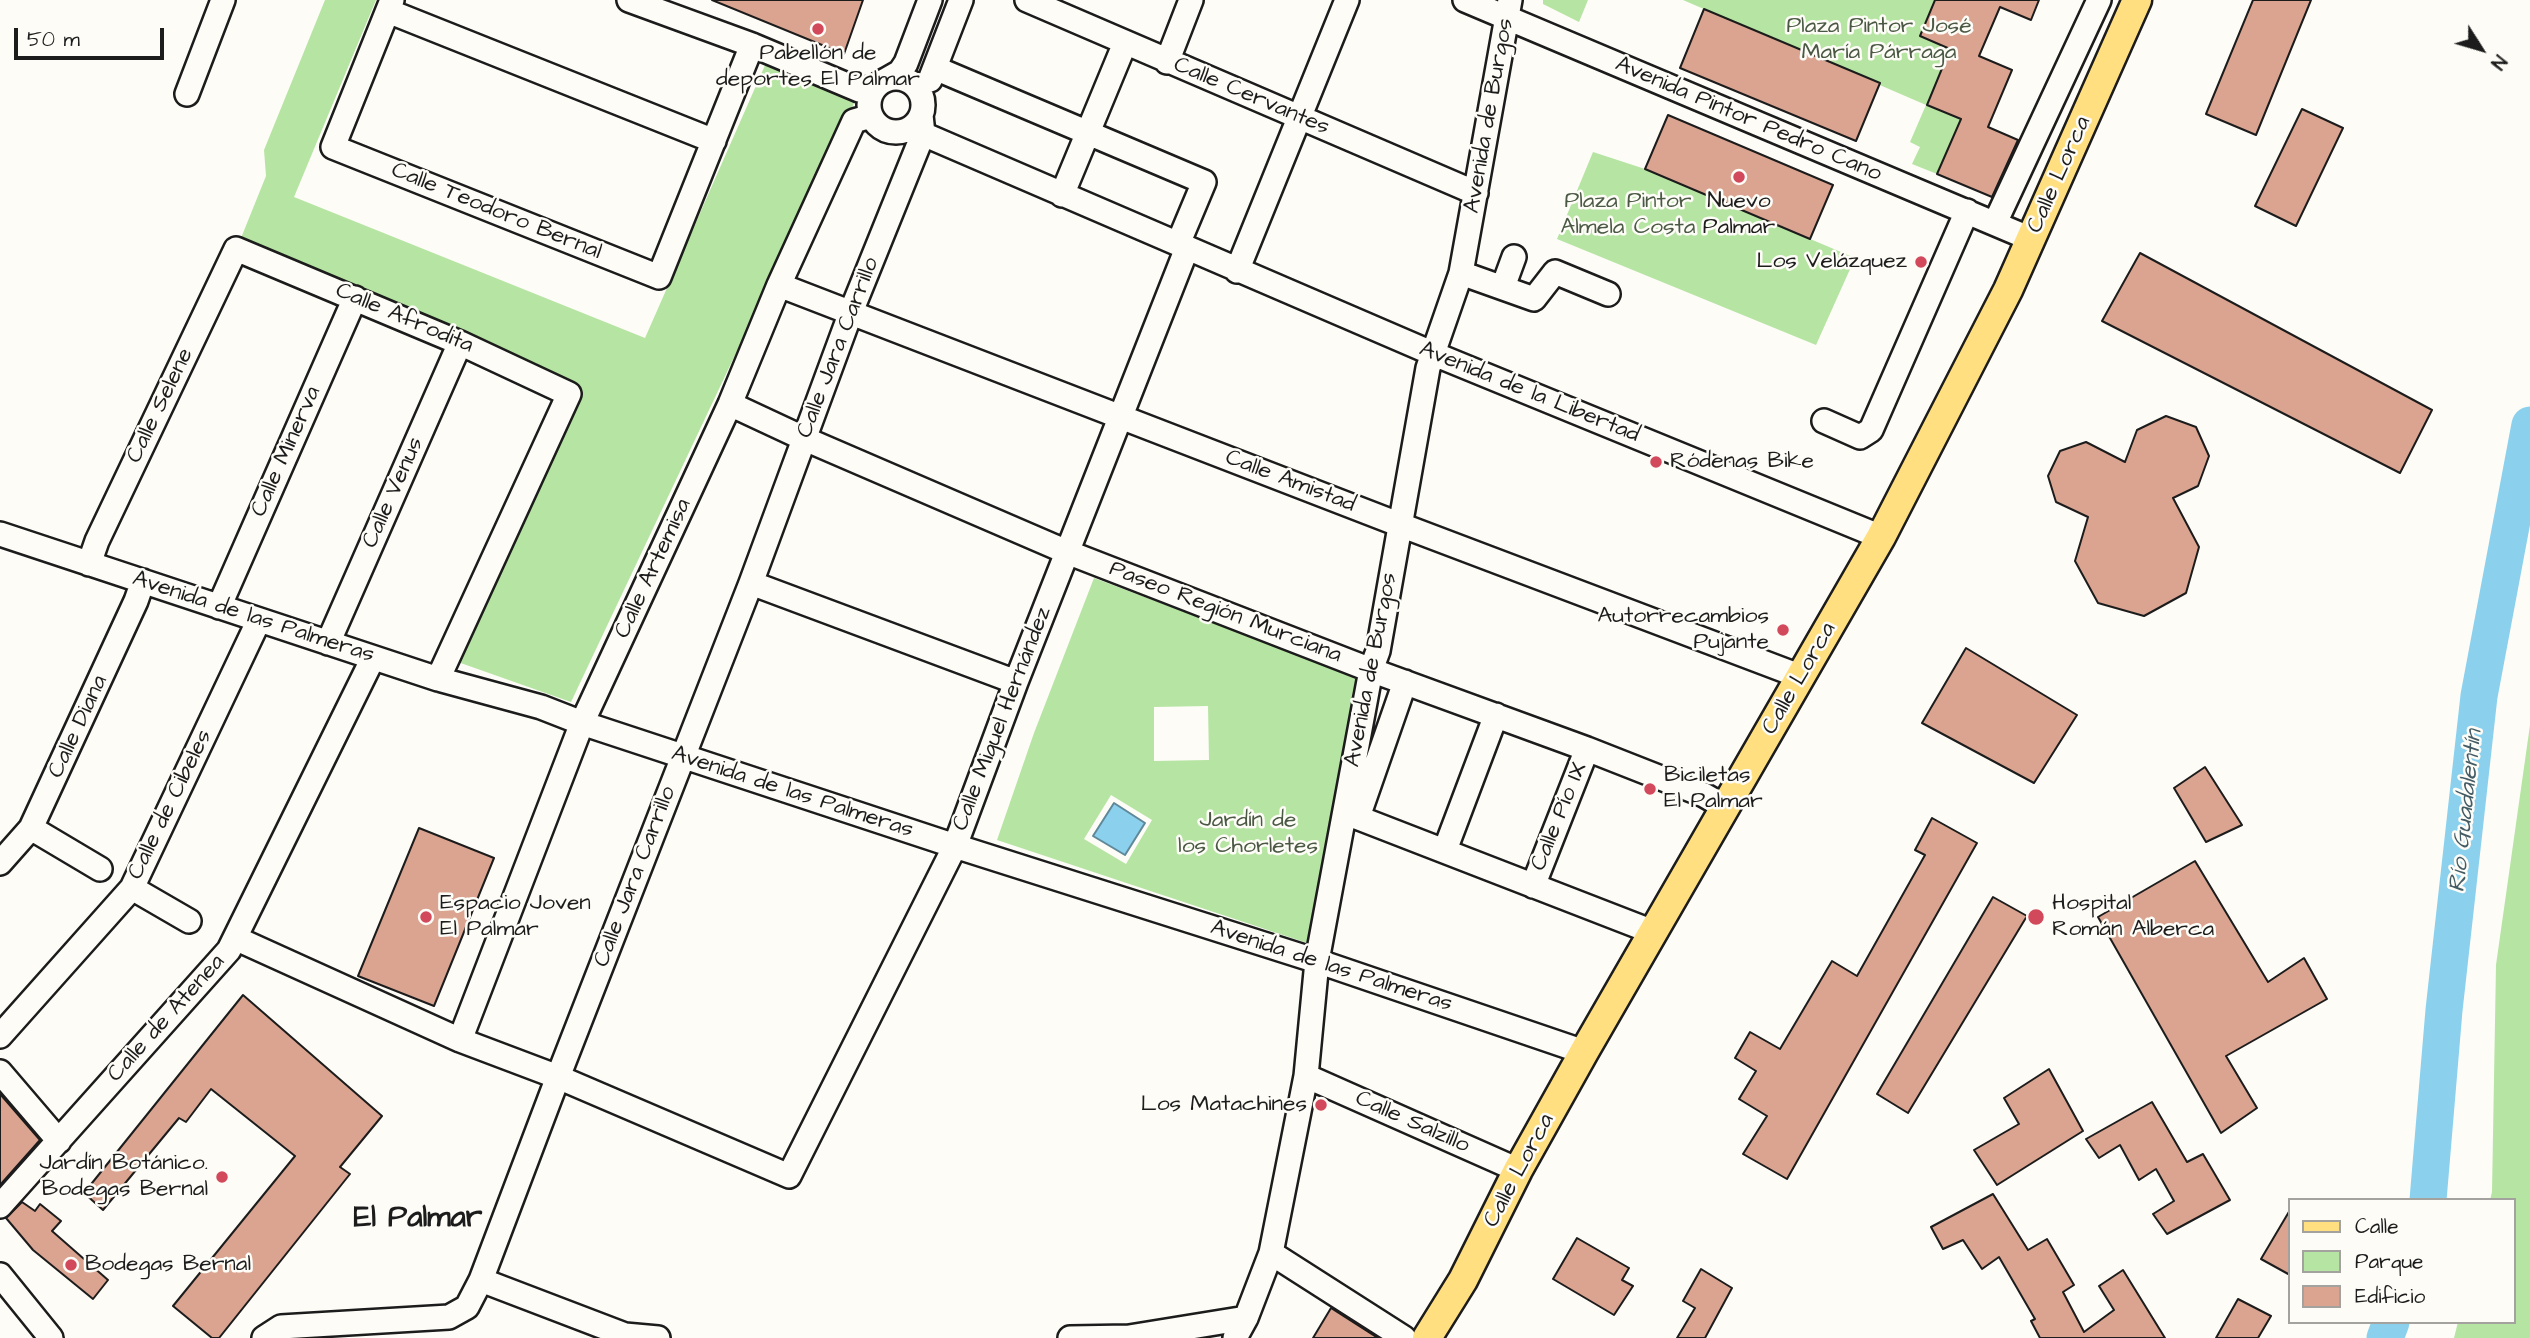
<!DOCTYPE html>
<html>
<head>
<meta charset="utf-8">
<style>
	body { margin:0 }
	#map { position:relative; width:2530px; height:1338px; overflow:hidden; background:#fdfcf7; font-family:"Architects Daughter",sans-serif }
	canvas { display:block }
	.legend { position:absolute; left:2288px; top:1198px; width:228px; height:126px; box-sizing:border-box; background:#fdfcf7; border:2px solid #a3a29f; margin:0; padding:9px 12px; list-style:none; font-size:21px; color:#1c1c1c }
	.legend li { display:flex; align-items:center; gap:14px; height:35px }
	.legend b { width:35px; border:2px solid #a3a29f }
	.north { position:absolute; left:2446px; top:14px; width:70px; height:70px; -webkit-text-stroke:5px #fdfcf7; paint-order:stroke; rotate:127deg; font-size:19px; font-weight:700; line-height:28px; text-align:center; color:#1c1c1c }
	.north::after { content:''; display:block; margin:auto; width:24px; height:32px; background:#1c1c1c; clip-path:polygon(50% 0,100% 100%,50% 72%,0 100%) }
	.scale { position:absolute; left:14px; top:28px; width:150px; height:32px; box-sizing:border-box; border:4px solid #1c1c1c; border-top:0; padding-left:9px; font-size:21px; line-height:24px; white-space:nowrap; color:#1c1c1c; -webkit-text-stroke:5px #fdfcf7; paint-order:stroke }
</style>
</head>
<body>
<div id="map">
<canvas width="2530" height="1338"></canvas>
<ul class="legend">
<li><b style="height:9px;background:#ffdf80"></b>Calle</li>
<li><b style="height:19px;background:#b6e4a2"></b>Parque</li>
<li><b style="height:19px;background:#daa491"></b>Edificio</li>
</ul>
<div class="north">N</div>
<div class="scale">50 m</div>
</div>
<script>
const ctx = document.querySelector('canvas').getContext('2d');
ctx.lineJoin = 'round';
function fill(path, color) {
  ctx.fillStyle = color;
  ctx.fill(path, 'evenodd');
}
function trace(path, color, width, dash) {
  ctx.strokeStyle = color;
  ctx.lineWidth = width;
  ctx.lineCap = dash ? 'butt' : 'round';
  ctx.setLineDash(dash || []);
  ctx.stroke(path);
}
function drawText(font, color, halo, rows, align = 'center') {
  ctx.font = font + ' "Architects Daughter",sans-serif';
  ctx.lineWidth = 5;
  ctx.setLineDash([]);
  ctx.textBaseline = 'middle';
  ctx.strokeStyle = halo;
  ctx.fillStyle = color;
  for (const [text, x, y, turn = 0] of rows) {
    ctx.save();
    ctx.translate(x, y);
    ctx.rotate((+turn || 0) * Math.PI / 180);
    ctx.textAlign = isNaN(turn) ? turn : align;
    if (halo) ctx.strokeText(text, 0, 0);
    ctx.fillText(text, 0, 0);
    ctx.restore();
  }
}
fill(new Path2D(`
	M325 0H376L294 197 645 338 766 63 856 99 571 702 455 661 579 393 239 243 266 176 264 150Z
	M1543 0H1588L1579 22 1543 4Z
	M1683 0H1935L1920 36 1950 49 1927 105 1961 119 1937 174 1912 164 1920 147 1910 142 1926 105Z
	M1593 152 1645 169 1855 258 1816 345 1557 239Z
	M1094 578 1363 679 1313 945 997 840 1034 733ZM1208 706 1209 760 1154 761V707ZM1111 795 1152 820 1126 864 1084 839Z
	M2530 725V1338H2454L2458 1322H2514V1200H2490L2492 1192 2496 965Z`), '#b6e4a2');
const water = new Path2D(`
	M1114 803 1145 823 1125 855 1093 836Z`);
fill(water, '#8bd0ed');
trace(water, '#5f8899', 2);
trace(new Path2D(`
	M2428 1200 2444 1010 2479 696 2530 425
	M2385 1338 2391 1322`), '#8bd0ed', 37);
const building = new Path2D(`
	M712 0H863L844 54Z
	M1935 0H2039L2031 20 2000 7 1979 56 2012 70 1988 127 2018 140 1992 197 1937 174 1961 119 1927 105 1950 49 1920 36Z
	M2253 0H2311L2256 135 2206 114Z
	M1704 9 1880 83 1856 141 1680 68Z
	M2302 109 2343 128 2296 226 2255 206Z
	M1668 115 1833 185 1810 239 1645 169Z
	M2140 253 2432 410 2400 473 2102 321Z
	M2166 416 2196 427 2209 456 2198 486 2173 498 2199 547 2186 593 2144 616 2098 603 2075 561 2088 517 2056 502 2048 476 2060 451 2086 442 2125 462 2137 430Z
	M1966 648 2077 715 2034 783 1922 723Z
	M2205 767 2242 825 2206 842 2174 788Z
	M1932 818 1977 843 1787 1179 1743 1154 1767 1116 1739 1099 1756 1071 1735 1058 1750 1032 1780 1049 1832 961 1857 976 1925 855 1915 850Z
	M419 828 494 858 434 1006 358 976Z
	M2195 861 2268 982 2304 958 2327 999 2226 1056 2257 1108 2221 1133 2098 917Z
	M1993 897 2027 916 1908 1113 1877 1094Z
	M243 995 382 1116 340 1167 350 1174 219 1338H212L173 1306 295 1156 211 1089 186 1122 179 1118 103 1210 84 1193Z
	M2049 1069 2083 1131 1997 1185 1974 1150 2019 1124 2004 1098Z
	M0 1094 40 1140 0 1185Z
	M2152 1102 2187 1162 2203 1154 2230 1200 2167 1234 2153 1214 2174 1201 2156 1169 2139 1180 2120 1145 2099 1158 2086 1139Z
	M1993 1194 2028 1250 2047 1239 2074 1285 2063 1292 2084 1332 2114 1310 2099 1286 2123 1270 2165 1338H2040L2031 1321 2035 1319 1999 1257 1982 1269 1963 1240 1943 1249 1931 1227Z
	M22 1202 35 1211 40 1204 61 1221 52 1231 108 1280 93 1299 33 1250 6 1218Z
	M2290 1210V1275L2261 1259Z
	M1577 1238 1629 1268 1622 1280 1633 1286 1614 1315 1553 1279Z
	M1701 1269 1732 1288 1705 1338H1677L1695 1308 1683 1301Z
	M2238 1299 2271 1316 2258 1338H2216Z
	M1331 1308 1378 1338H1313Z`);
fill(building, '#daa491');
trace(building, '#1c1c1c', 2);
const minor = new Path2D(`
	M392 0 333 147 659 277 752 45
	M629 0 752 45 859 90 876 87
	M1027 0 1476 193
	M1465 0 2031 239
	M388 11 714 141
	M1167 62 1191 0
	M935 68 1204 182 1178 244
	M869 105a27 27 0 1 1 54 0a27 27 0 1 1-54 0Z
	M886 80 900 72 906 63 930 0
	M930 80 961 0
	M187 94 223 0
	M907 130 923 134 1434 354 1881 537
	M1062 195 1125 43
	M1995 223 2099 0
	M1237 271 1347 0
	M1461 273 1534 299 1555 272 1608 294
	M779 285 1398 524 1802 677
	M1503 287 1514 257
	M730 404 805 439 1067 552 1371 670 1587 749 1704 795 1725 807
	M1824 421 1860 437 1871 430 1967 211
	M0 534 438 679 541 707 582 723 955 846 1317 961 1584 1052
	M89 564 97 541 236 249 460 343 569 394 438 679
	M751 583 1016 682
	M219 607 355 298
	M328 643 460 343
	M1346 813 1653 932
	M1358 817 1405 682
	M31 828 100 869
	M1445 850 1496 715
	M0 863 31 828 136 601 143 581
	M1533 886 1587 749
	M132 888 189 921
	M235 938 460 1040 558 1077 789 1176 955 846 1016 682 1187 248
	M0 1036 132 888 259 620
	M460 1040 582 723 730 404 779 285 854 121 871 116
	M0 1072 59 1141
	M1306 1076 1518 1170
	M0 1206 229 950 373 658
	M1271 1253 1404 1338
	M0 1275 51 1338
	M481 1280 625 1335 658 1338
	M264 1338 281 1327 449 1317 467 1307 481 1280 558 1077 751 583 851 312 923 134 921 115
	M1070 1338 1129 1337 1246 1318
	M1235 1338 1246 1318 1271 1253 1306 1076 1317 961 1371 670 1378 651 1428 368 1461 273 1510 0`);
const major = new Path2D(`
	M1427 1338 1463 1280 1518 1170 1584 1052 1881 537 2008 290 2137 0`);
trace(minor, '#1c1c1c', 28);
trace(major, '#1c1c1c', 33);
trace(minor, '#fdfcf7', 23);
trace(major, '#ffdf80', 28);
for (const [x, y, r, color] of [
	[818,29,7,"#d1495b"],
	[1739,177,7,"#d1495b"],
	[1921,262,7,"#d1495b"],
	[1656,462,7,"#d1495b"],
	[1783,630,7,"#d1495b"],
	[1650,789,7,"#d1495b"],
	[426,917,7,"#d1495b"],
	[2036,917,9,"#d1495b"],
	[1321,1105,7,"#d1495b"],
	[222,1177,7,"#d1495b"],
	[71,1265,7,"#d1495b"]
]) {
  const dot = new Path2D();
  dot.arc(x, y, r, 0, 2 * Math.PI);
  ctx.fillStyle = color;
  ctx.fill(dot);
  trace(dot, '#fdfcf7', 2.5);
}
drawText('23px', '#4a5844', '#fdfcf7', [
	["Plaza Pintor José",1879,27],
	["María Párraga",1879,53],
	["Plaza Pintor",1628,202],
	["Almela Costa",1628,228],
	["Jardín de",1248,821],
	["los Chorletes",1248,847]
]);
drawText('23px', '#1c1c1c', '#fdfcf7', [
	["Pabellón de",818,54,"center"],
	["deportes El Palmar",818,80,"center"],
	["Nuevo",1739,202,"center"],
	["Palmar",1739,228,"center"],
	["Los Velázquez",1907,262,"right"],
	["Ródenas Bike",1670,462],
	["Autorrecambios",1769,617,"right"],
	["Pujante",1769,643,"right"],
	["Biciletas",1664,776],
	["El Palmar",1664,802],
	["Espacio Joven",440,904],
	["El Palmar",440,930],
	["Hospital",2052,904],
	["Román Alberca",2052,930],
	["Los Matachines",1307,1105,"right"],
	["Jardín Botánico.",208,1164,"right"],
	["Bodegas Bernal",208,1190,"right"],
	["Bodegas Bernal",85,1265]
], 'left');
drawText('23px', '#1c1c1c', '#fdfcf7', [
	["Calle Cervantes",1251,97,23],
	["Avenida de Burgos",1490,116,-80],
	["Avenida Pintor Pedro Cano",1748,120,23],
	["Calle Lorca",2060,175,-66],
	["Calle Teodoro Bernal",496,212,22],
	["Calle Afrodita",404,319,23],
	["Calle Jara Carrillo",839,348,-69],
	["Avenida de la Libertad",1529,393,22],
	["Calle Selene",161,406,-64],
	["Calle Minerva",287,452,-66],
	["Calle Amistad",1290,482,21],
	["Calle Venus",394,493,-66],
	["Calle Artemisa",654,569,-65],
	["Paseo Región Murciana",1225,613,21],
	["Avenida de las Palmeras",253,618,18],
	["Avenida de Burgos",1372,670,-79],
	["Calle Lorca",1800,679,-60],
	["Calle Miguel Hernández",1003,719,-69],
	["Calle Diana",79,727,-65],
	["Avenida de las Palmeras",792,793,18],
	["Calle de Cibeles",171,805,-64],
	["Calle Pío IX",1560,817,-68],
	["Calle Jara Carrillo",636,877,-69],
	["Avenida de las Palmeras",1331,967,18],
	["Calle de Atenea",167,1019,-48],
	["Calle Salzillo",1412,1123,24],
	["Calle Lorca",1520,1171,-62]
]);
drawText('italic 24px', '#435b65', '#fdfcf7', [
	["Río Guadalentín",2467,811,-84]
]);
drawText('bold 30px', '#1c1c1c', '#fdfcf7', [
	["El Palmar",418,1220]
]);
</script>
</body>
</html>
